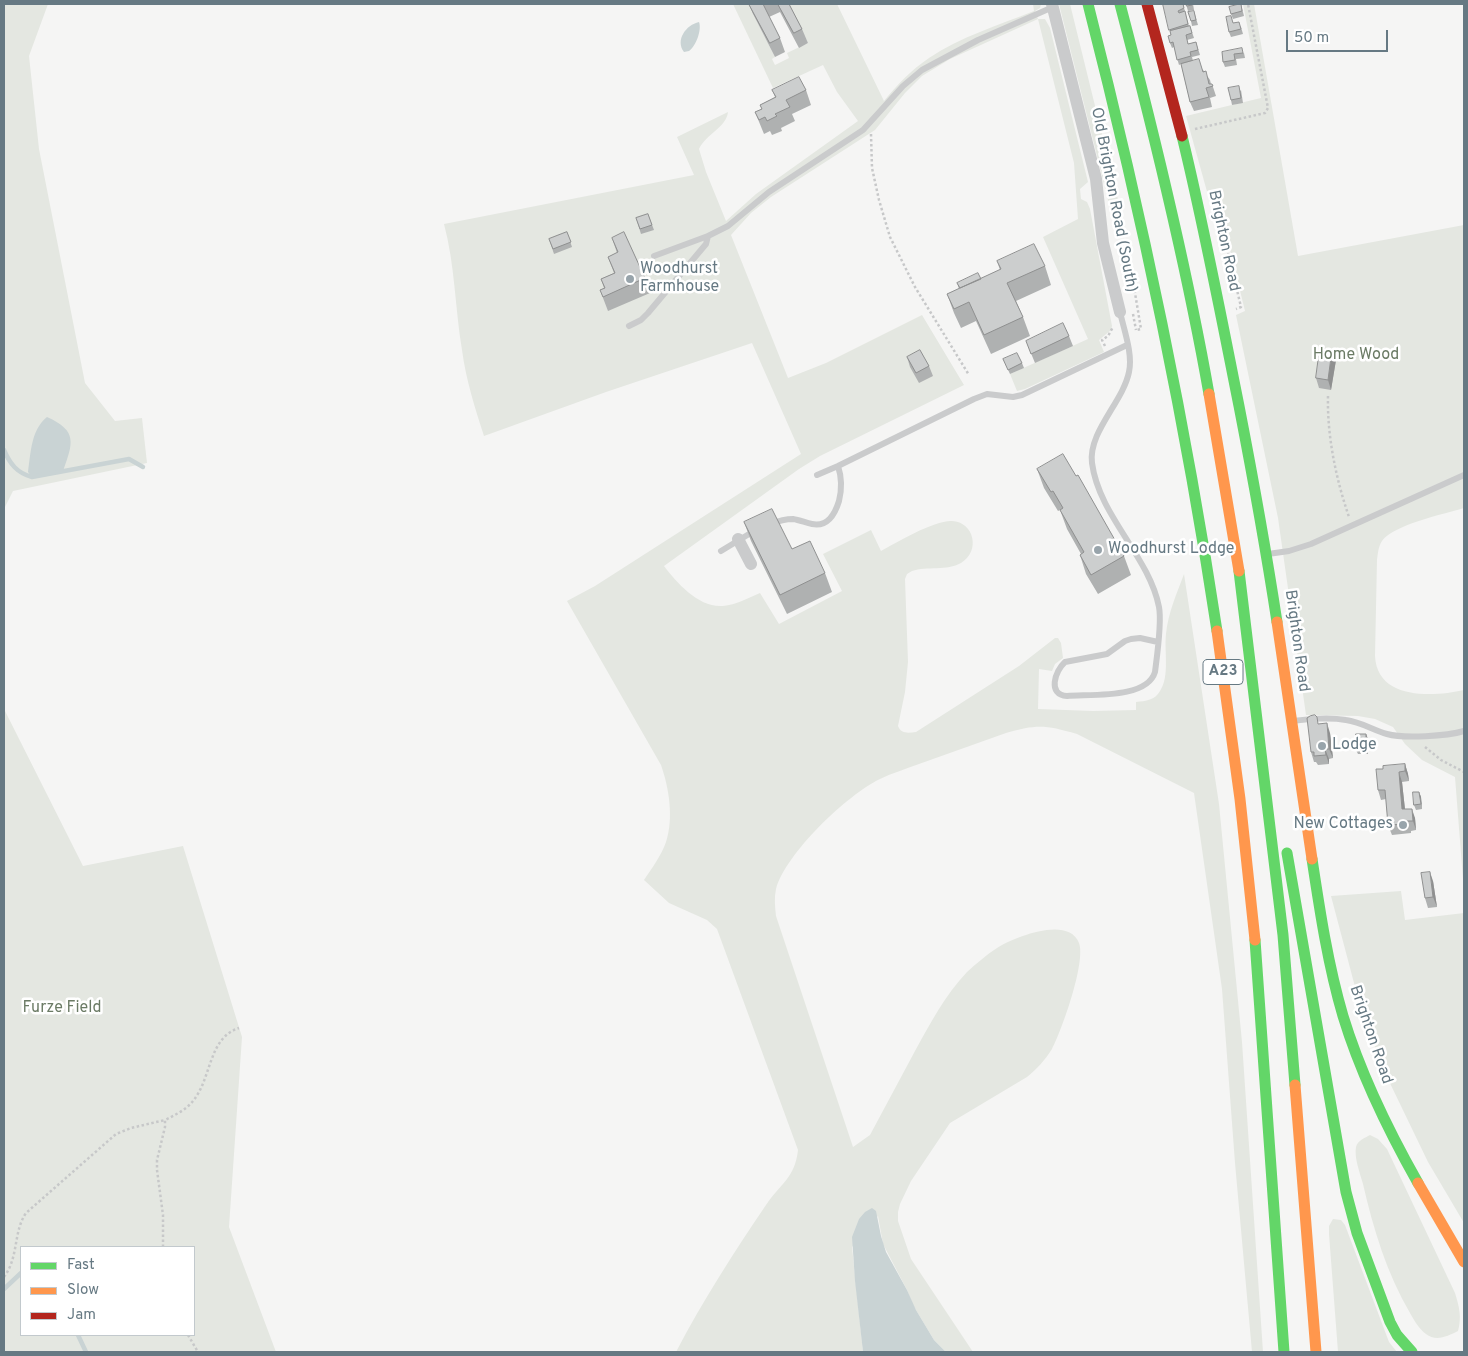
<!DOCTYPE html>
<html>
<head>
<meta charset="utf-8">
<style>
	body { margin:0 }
	#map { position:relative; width:1468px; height:1356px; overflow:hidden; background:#f5f5f4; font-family:Overpass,sans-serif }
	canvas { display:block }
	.frame { position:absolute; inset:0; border:5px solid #667983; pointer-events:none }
	.legend { position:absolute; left:20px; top:1246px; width:175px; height:90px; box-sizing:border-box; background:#fff; border:1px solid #c2c9cd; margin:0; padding:6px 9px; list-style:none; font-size:15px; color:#667983 }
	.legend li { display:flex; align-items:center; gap:10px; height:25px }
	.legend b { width:25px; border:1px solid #c2c9cd }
	.scale { position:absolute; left:1286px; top:30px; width:102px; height:22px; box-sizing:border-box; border:2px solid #667983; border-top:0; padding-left:6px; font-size:15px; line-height:18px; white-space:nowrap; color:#667983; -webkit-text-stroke:4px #fff; paint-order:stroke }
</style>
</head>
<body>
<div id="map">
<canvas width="1468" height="1356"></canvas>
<div class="frame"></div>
<ul class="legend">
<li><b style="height:6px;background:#63d668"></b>Fast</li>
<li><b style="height:6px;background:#ff974d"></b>Slow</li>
<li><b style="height:6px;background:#b3261e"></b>Jam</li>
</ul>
<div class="scale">50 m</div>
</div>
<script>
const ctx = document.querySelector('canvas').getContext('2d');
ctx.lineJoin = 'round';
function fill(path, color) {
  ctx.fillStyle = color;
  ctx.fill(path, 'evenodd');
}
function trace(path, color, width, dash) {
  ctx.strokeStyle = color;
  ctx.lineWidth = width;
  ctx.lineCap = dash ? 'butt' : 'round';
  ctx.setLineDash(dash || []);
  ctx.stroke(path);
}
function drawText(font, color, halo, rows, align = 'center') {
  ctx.font = font + ' Overpass,sans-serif';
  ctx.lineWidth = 5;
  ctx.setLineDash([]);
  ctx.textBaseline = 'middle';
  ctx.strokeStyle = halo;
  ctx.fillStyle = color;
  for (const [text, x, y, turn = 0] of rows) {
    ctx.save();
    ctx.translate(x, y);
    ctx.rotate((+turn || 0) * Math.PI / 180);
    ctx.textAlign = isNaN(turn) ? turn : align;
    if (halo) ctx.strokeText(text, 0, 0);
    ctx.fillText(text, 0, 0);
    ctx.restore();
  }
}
fill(new Path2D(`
	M4 4H48L29 56 39 149 85 383 115 421 142 418 147 463 13 491 4 509Z
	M733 4H773L753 14 775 57 772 59 775 65 789 58 787 53 808 43 787 4H837L884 101C897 85 911 70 929 58 960 37 999 25 1034 11L1033 4H1041L1040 8 1035 11 1038 19H1045L1050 28 1088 182 1080 189 1081 199 1087 202 1090 209 1112 326 1111 330 1099 340 1104 352 1025 389 1017 391 1010 374 1088 339 1043 237 1078 219 1074 163 1038 19 950 59 922 76 905 93 875 130 771 197 751 213 731 235 788 378 826 363 922 315 964 385 820 456 799 469 664 566C677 583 699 608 723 606 736 605 748 598 760 593L779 624 842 591 823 554 871 530 881 551C897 542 935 520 952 521 974 522 981 551 961 563 947 571 927 566 912 571L907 574 905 579 908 662 905 692 898 726C901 734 908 733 916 732L1019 666 1055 638H1058L1061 643 1063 658 1055 664 1052 671 1039 669 1038 709 1093 711 1136 710V702C1146 701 1155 700 1160 691 1170 676 1164 651 1166 634 1168 613 1177 593 1184 574L1219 804 1242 1042 1263 1352H1252L1235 1163 1222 989 1194 793 1077 734C1046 725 1037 724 1006 733 977 743 948 754 919 764 906 769 892 773 880 779 847 795 786 853 776 889 774 898 775 907 776 916L853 1147 870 1135C885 1107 900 1079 915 1051 930 1024 945 995 967 972 976 964 986 955 997 948 1013 938 1068 915 1079 943 1086 962 1062 1030 1052 1049 1045 1060 1037 1069 1027 1077L950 1123 911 1181 900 1204 898 1212V1221L911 1259 973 1352H946L934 1340 913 1305 907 1290 883 1244 878 1216 852 1247 863 1352H676C702 1302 734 1252 766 1205 780 1184 795 1178 798 1150L717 929 707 920 669 903 644 880C652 868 661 856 666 842 674 818 669 788 661 765L567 601 595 586 801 454 752 343 606 392 484 436C475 408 466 380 462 350 455 308 455 265 444 224L694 175 677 137 728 112C726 128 707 133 699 149L706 172 726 221 756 194 858 121 837 92 823 65 773 88Z
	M1059 4H1070L1126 232 1122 235 1113 220Z
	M1243 4H1254L1298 256 1464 225V508C1444 514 1393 525 1382 541 1378 547 1378 554 1377 560L1375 656C1377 700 1433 697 1464 690V892L1455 777 1422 760 1405 744 1393 727 1375 719 1358 716 1306 715 1278 518 1236 315 1245 311 1219 205 1211 206 1186 116 1261 98Z
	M4 709 83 866 183 846 242 1037 229 1227 276 1352H4ZM21 1247H194V1335H21Z
	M1401 891 1405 920 1464 913V1223L1428 1162 1387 1077 1363 1017 1331 896Z
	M1370 1135 1378 1139 1387 1149 1455 1293C1459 1306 1462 1317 1458 1331 1448 1336 1436 1342 1426 1334 1419 1329 1414 1320 1410 1313 1387 1274 1373 1228 1363 1184 1360 1173 1354 1158 1356 1147 1358 1140 1365 1138 1370 1135Z
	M1333 1219 1341 1220 1345 1225 1389 1342 1397 1352H1338L1329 1234V1226Z`), '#e4e7e1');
fill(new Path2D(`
	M699 22C702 30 696 46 689 51L684 52C675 40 686 25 699 22Z
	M47 417C78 431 73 443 63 471L41 477H32L28 472C31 452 31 430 47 417Z
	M872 1208 876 1211 881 1236 886 1252 907 1290 916 1310 934 1340 946 1352H863L855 1281 852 1237 859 1219 865 1212Z`), '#c9d3d4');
trace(new Path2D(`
	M4 450C10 464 17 473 32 477L129 459 143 467
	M4 1289 21 1273
	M78 1335 86 1352`), '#c9d3d4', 4.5);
trace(new Path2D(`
	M1195 129 1265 113 1268 108 1248 4
	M871 134 872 168 879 200 890 237 915 287 969 375
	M1215 211 1219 214 1241 307 1236 309
	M1128 251 1141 329 1136 330
	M1133 314 1136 330
	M1105 346 1102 340 1108 336 1113 327
	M1328 396C1327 436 1336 479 1349 517
	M1425 747 1441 760 1464 772
	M163 1247V1215L157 1170V1160L165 1127V1120C175 1115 186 1110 193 1101 212 1078 208 1038 239 1028
	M4 1277C19 1257 13 1232 26 1213L116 1134 131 1128 165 1120
	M188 1335 198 1352`), '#c7c8c9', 2.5, [2.5, 2.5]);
trace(new Path2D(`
	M654 256 708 236
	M1120 312C1124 330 1133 354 1129 372 1123 402 1088 432 1092 463 1099 516 1149 556 1159 607 1162 622 1157 656 1155 672 1147 699 1091 694 1067 696 1047 695 1055 671 1065 662L1107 654 1125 641 1131 639 1140 638 1158 642
	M629 326 641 320 648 313 706 244 708 236 728 226 769 192 863 130 903 86 922 70 978 40 1053 7
	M817 475 838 466 974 399 987 394 1013 397 1022 395 1127 345
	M770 524C778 521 785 519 793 519 800 520 806 523 812 524 828 527 835 514 839 501 842 489 842 478 838 466
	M721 551 754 531
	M1268 554 1289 551 1311 544 1464 475
	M1292 721C1310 719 1329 717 1346 720 1361 722 1373 730 1387 734 1404 739 1447 736 1464 731`), '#cacbcc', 6);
trace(new Path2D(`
	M1052 4 1096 179 1103 243 1120 312
	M738 539 751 564`), '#cacbcc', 12);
trace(new Path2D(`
	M1088 4C1141 211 1185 419 1217 631
	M1120 4C1154 133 1186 263 1209 394
	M1182 136C1204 226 1221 316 1239 406 1253 478 1266 550 1277 622
	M1239 571 1283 935 1295 1085
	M1287 853 1346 1192 1357 1233 1390 1322 1397 1335 1412 1352
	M1312 859C1320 912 1328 965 1343 1016 1361 1075 1388 1130 1418 1183
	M1255 940 1284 1352`), '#63d668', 11);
trace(new Path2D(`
	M1209 394 1239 571
	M1277 622 1312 859
	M1217 631 1240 799 1255 940
	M1295 1085 1316 1352
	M1418 1183 1464 1262`), '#ff974d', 11);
trace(new Path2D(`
	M1147 4 1182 136`), '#b3261e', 11);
fill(new Path2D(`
	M749 4H789L802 29 808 43 799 48 780 12 769 17 780 38 785 52 775 57 753 14Z
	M1163 4H1183L1189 26H1190L1194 38 1187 40 1188 44 1196 42 1200 55 1192 57 1193 61 1204 71 1210 80 1211 84H1212L1216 96 1210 98 1212 107 1194 111 1190 102 1181 64 1179 65 1174 47 1172 48 1170 43 1171 35Z
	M1186 4H1193L1194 10 1188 11Z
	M1241 4 1244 16 1233 19 1231 14Z
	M1194 11 1198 25 1192 26 1191 21Z
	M1233 23 1241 27 1243 34 1231 37 1229 32Z
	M1222 52 1244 53 1245 58 1236 59 1237 65 1225 67 1223 62Z
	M772 90H806L811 105 792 114 795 121 781 128 782 131 772 135 770 131 764 134 755 112 762 109 760 105 775 97Z
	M1241 90 1243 103 1232 105 1231 100Z
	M648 214 654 230 641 234 636 218Z
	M567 232 572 247 554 254 549 239Z
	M612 238 645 278 650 293 608 311 600 290 604 288 601 279 614 273 608 257 617 253Z
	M997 261 1045 266 1051 285 1016 301 1023 317 1030 336 991 354 976 321 961 328 954 313 947 294 959 289 957 283 981 279 1000 270Z
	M1069 336 1073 346 1035 363 1026 341Z
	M907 357 929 366 933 376 919 383 910 367Z
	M1003 359 1022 363 1024 368 1010 374Z
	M1336 360 1331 390 1319 388 1316 378Z
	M1037 469 1076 476 1124 556 1131 575 1098 594 1086 574 1080 555 1081 554 1067 529 1060 510 1058 511 1044 488Z
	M744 522 792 549 825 573 832 592 787 614 751 541Z
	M1330 733 1333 758 1329 759V764L1318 765 1316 762H1314L1311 752Z
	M1366 734 1368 739V754H1358L1356 750Z
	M1405 764 1408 774 1409 781 1402 782 1405 809 1415 818 1416 830 1411 831V833L1392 835 1388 825 1386 799 1381 800 1378 790 1383 769Z
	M1419 792 1421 797 1422 809 1416 810 1414 805Z
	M1433 881 1437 907 1428 908 1425 898Z`), '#afb1b1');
fill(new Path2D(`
	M1332 350 1336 360 1331 390 1328 380Z
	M1327 723 1330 733 1333 758 1329 749Z
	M1366 734 1368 739V754L1366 750Z
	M1325 749 1329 759V764L1326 755Z
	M1405 764 1408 774 1409 781 1405 771Z
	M1399 772 1402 782 1406 819 1402 809Z
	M1419 792 1421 797 1422 809 1421 804Z
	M1412 809 1415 818 1416 830 1413 821Z
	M1430 872 1433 881 1437 907 1433 897Z`), '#8f9090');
const building = new Path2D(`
	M749 4H763L780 38 770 43Z
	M778 4H789L802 29 794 33Z
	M1163 4H1183L1184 8 1178 11 1179 13 1185 11 1188 24 1169 30Z
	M1186 4H1192V5L1187 6Z
	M1241 4 1242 11 1231 14 1229 7Z
	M1194 11 1196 20 1191 21 1188 12Z
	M1231 16 1233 23 1239 22 1241 29 1229 32 1226 17Z
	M1190 26 1192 33 1186 35 1188 44 1196 42 1198 50 1190 52 1191 56 1177 60 1173 42 1170 43 1168 36 1171 35 1170 31Z
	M1242 48 1243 53 1234 54 1235 60 1223 62 1222 52Z
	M1199 59 1203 72 1206 71 1209 84H1212L1213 86 1206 88 1209 97 1190 102 1181 64Z
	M799 77 806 90 786 100 790 107 775 114 777 116 767 121 765 117 759 120 755 112 762 109 760 105 776 97 772 90Z
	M1239 86 1241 98 1231 100 1228 88Z
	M648 214 652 225 640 229 636 218Z
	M567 232 571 242 553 249 549 239Z
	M624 232 645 278 603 297 600 290 605 288 601 279 615 273 608 257 618 252 612 238Z
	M1034 244 1045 266 1007 283 1023 317 984 335 969 302 954 309 947 294 1001 269 997 261Z
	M978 273 981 279 960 288 957 283Z
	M1063 323 1069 336 1031 354 1026 341Z
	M1320 348 1332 350 1328 380 1316 378Z
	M920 350 929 366 916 373 907 357Z
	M1017 353 1022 363 1008 370 1003 359Z
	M1063 454 1076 476 1078 475 1124 556 1091 575 1080 555 1084 552 1060 510 1063 508 1053 491 1051 492 1037 469Z
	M772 509 792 549 810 541 825 573 780 595 744 522Z
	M1315 715 1317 717 1318 724 1327 723 1329 749H1325L1326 755 1314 756V752H1311L1307 718 1310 716Z
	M1356 734H1366V750H1356Z
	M1405 764V771L1399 772 1402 809H1412L1413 821H1407V824L1388 825 1385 790H1378L1376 769H1383V766Z
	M1413 792H1419L1421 804 1414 805Z
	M1430 872 1433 897 1425 898 1421 873Z`);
fill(building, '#cccece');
trace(building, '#8f9090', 1);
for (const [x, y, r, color] of [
	[630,279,5,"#98a4ab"],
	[1098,550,5,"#98a4ab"],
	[1322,746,5,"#98a4ab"],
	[1403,825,5,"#98a4ab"]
]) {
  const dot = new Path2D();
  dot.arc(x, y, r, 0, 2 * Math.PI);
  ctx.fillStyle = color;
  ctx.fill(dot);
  trace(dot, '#fff', 2);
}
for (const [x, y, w] of [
	[1223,672,40]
]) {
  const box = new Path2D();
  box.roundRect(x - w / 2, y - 12.5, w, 25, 4);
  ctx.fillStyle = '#fff';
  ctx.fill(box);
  trace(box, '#667983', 1);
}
drawText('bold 15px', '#667983', null, [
	["A23",1223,672]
]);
drawText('16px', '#667983', '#fff', [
	["Old Brighton Road (South)",1113,200,79],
	["Brighton Road",1223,241,78],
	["Brighton Road",1296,641,82],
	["Brighton Road",1370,1035,71]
]);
drawText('16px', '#667983', '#fff', [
	["Woodhurst",640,270],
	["Farmhouse",640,288],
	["Woodhurst Lodge",1108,550],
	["Lodge",1332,746],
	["New Cottages",1393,825,"right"]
], 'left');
drawText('16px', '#6b7b65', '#fff', [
	["Home Wood",1356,356],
	["Furze Field",62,1009]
]);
</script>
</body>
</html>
